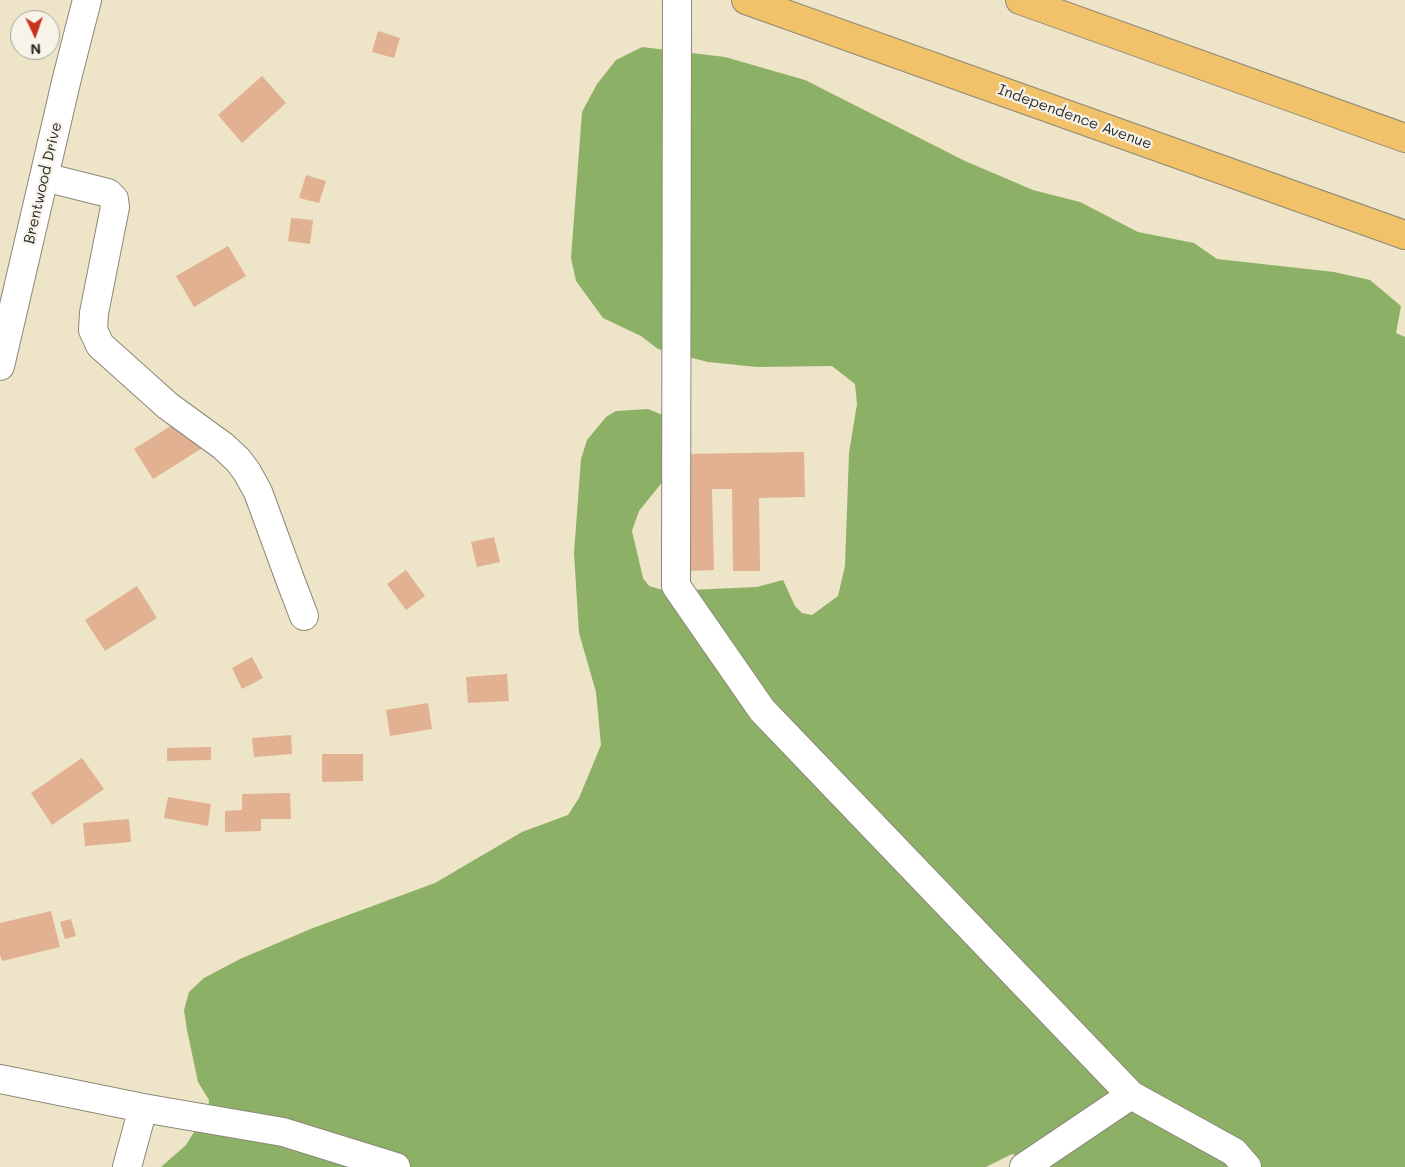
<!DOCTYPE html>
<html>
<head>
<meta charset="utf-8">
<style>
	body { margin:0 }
	#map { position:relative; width:1405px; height:1167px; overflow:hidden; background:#eee4c7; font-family:Mali,sans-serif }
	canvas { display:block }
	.north { position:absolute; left:10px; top:10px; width:50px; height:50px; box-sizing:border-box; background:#f7f3e8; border:1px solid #a5a39c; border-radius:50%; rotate:177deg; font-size:14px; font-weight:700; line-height:20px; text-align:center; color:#2b2b2b }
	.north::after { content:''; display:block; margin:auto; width:18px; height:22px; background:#c8321e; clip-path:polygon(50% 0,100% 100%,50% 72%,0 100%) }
</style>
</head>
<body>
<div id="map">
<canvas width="1405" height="1167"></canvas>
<div class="north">N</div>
</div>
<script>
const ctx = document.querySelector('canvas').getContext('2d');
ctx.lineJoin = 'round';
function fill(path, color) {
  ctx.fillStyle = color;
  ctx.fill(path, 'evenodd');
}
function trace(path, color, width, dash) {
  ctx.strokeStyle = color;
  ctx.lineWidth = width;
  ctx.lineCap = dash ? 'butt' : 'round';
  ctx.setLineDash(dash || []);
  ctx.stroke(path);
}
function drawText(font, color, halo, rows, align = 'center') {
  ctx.font = font + ' Mali,sans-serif';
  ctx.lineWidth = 4.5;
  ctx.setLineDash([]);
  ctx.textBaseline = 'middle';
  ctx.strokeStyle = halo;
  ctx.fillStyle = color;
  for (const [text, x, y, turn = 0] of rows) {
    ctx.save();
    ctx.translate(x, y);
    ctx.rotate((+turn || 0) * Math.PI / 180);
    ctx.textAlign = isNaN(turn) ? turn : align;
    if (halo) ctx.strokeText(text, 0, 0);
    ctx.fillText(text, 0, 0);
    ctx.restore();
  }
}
fill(new Path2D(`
	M642 47 725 57 805 80 965 161 1033 190 1080 202 1138 232 1194 243 1217 259 1334 272 1370 280 1401 306 1396 333 1405 337V1167H1034L1029 1159 1012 1154 986 1167H161L186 1145 208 1110 209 1100 198 1082 187 1030 184 1010 189 992 204 978 240 959 313 928 435 883 522 832 568 815 579 798 601 745 596 692 579 633 574 553 581 459 587 440 606 417 616 411 648 409 675 420 664 480 639 511 632 531 643 578 649 586 666 591 757 587 783 580 795 606 802 613 812 615 838 596 845 566 849 453 857 404 855 384 832 366 757 367 708 362 658 349 641 336 603 318 576 281 571 258 582 112 597 84 616 60Z`), '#8cb065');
fill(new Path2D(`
	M378 31 400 38 394 58 372 52Z
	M262 76 286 103 242 143 218 115Z
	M306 175 326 181 319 203 299 198Z
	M291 218 313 220 310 244 288 241Z
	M228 246 246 276 194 307 176 276Z
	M185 417 204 447 153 479 134 449Z
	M804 452 805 497 759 498 760 571H733L732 489H712L714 570 687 571 684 454Z
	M494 537 500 562 477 567 471 542Z
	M406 570 425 596 406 610 387 584Z
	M137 586 157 618 105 651 85 620Z
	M252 657 263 678 242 689 232 668Z
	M507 674 509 701 468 703 466 677Z
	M428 703 432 729 390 736 386 710Z
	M291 735 292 754 254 757 252 738Z
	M211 747V760L167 761V748Z
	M322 754H363V781L322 782Z
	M82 758 104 789 52 825 31 793Z
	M290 793 291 819H261V831L225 832V811L242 810V794Z
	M168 797 211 804 208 826 164 818Z
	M129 819 131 842 85 846 83 823Z
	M51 911 60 947 2 961 0 955V923Z
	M71 919 76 936 65 939 60 922Z`), '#e1b191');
const minor = new Path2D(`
	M677 0 676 586 762 710 1131 1095
	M44 177 108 193 114 199 115 207 94 313 93 330 100 345 168 406 223 446 238 460 247 472 258 492 291 582 304 616
	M0 366 67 78 87 0
	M0 1079 143 1108 283 1132 396 1167
	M127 1167 143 1108
	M1024 1167 1131 1095 1234 1152 1247 1167`);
const major = new Path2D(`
	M746 0 1405 235
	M1020 0 1405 138`);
trace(minor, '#8c8879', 30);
trace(major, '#8c8879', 30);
trace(minor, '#fff', 28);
trace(major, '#f2c26a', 28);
drawText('15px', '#2b2b2b', '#f7f3e8', [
	["Independence Avenue",1075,117,20],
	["Brentwood Drive",43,183,-77]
]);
</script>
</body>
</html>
